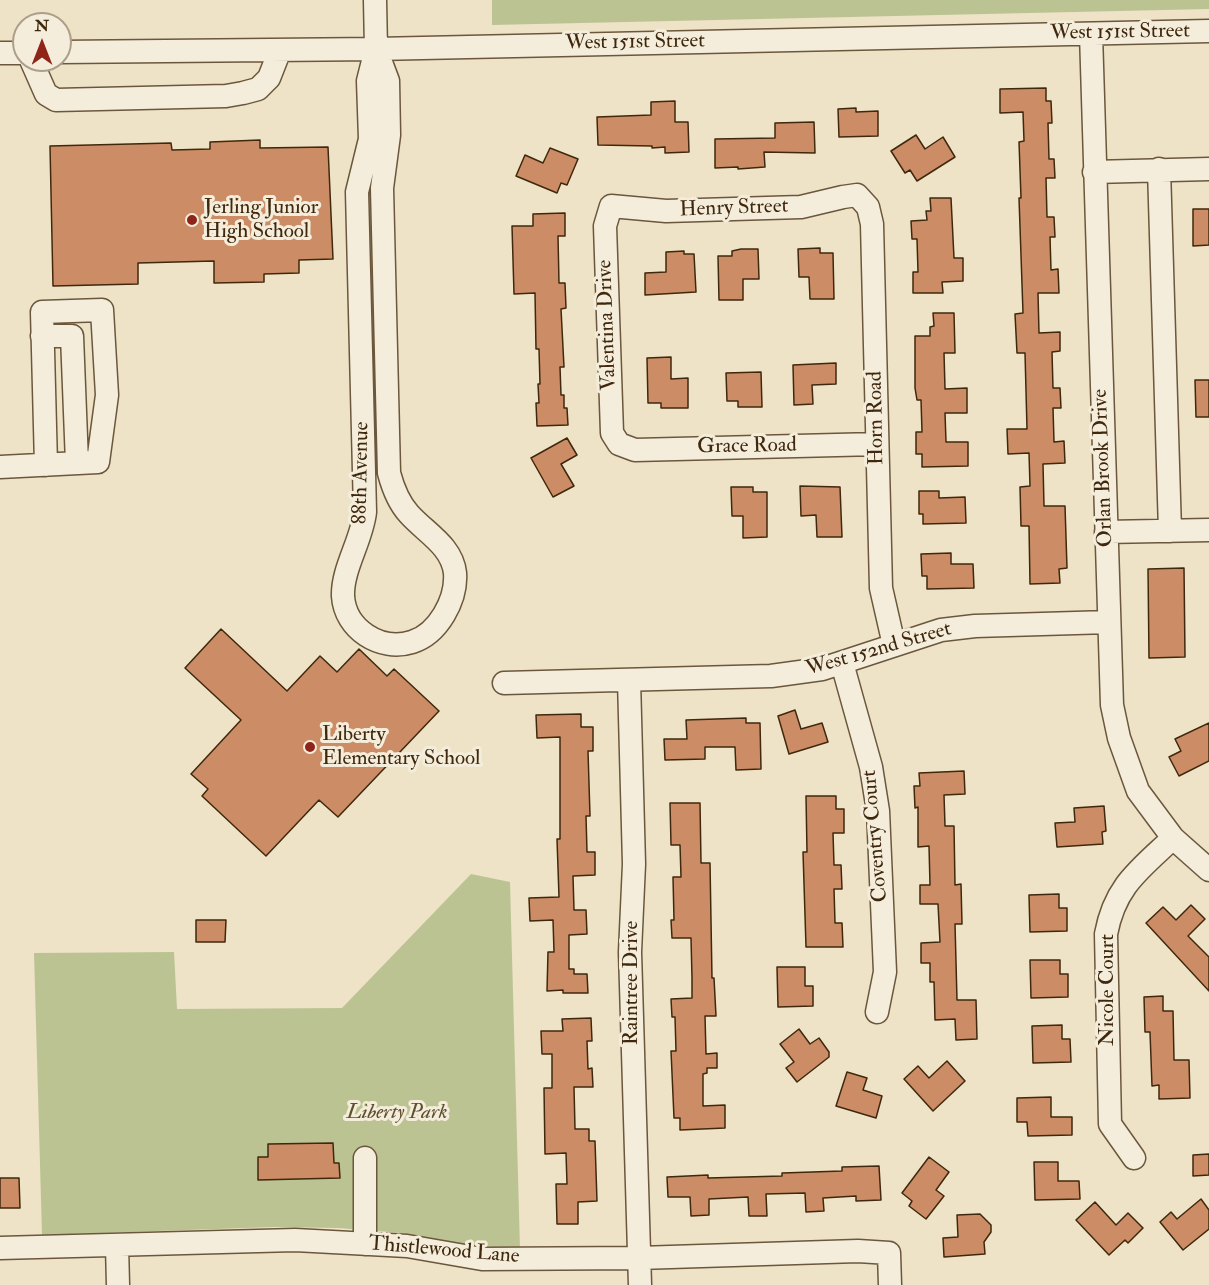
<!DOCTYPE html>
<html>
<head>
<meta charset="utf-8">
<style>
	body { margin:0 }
	#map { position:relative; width:1209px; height:1285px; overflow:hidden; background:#eee3c7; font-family:"IM FELL Double Pica",serif }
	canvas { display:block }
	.north { position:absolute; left:12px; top:12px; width:60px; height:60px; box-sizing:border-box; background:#f4eddb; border:2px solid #ac9e89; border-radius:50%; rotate:0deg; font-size:16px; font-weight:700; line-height:24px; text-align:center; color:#3f280d }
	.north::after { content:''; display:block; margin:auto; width:21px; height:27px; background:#8f2418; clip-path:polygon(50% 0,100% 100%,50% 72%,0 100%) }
</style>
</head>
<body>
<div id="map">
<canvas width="1209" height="1285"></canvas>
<div class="north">N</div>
</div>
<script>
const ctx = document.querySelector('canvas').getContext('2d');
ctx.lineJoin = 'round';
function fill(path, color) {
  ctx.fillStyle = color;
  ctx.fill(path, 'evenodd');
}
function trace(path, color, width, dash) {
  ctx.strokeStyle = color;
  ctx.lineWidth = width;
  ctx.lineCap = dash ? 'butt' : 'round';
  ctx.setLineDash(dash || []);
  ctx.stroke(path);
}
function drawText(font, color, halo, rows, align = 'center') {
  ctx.font = font + ' "IM FELL Double Pica",serif';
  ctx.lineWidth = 6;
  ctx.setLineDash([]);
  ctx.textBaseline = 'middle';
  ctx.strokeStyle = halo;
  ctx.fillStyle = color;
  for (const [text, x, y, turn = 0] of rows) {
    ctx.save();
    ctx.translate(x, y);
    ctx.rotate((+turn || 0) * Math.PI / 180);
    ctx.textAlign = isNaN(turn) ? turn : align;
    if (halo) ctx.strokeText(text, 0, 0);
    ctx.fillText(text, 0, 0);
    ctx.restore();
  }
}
fill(new Path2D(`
	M492 0H1209V9L492 25Z
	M471 874 510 882 520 1249 466 1245 401 1233 338 1228 275 1227 42 1235 34 953 174 952 177 1009 342 1008Z`), '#bcc393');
const building = new Path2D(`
	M1046 88V101H1051L1052 123H1048L1049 159H1054L1055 178H1046L1047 217H1054L1055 237H1050L1051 270 1058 269 1059 293H1038L1039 333 1060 332V351L1052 352 1053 388H1060L1061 408H1053L1054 442 1064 441 1065 463 1043 464 1044 506H1065L1067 568 1059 569 1060 583 1030 584 1029 526H1021L1020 487 1030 486 1029 453 1008 454 1007 429H1027L1025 353H1017L1015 314 1023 313 1019 198H1021L1019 142 1024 141 1023 112 1000 113V89Z
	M675 101V122H688L689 152 665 153V147L652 148V146L598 145 597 117 651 115V102Z
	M856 108V112L878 111V136L839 137 838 109Z
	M814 122 815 153 764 152 765 167 738 169V167L715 168V139L775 138V123Z
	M916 135 925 149 943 137 955 157 917 181 910 170 905 173 891 151Z
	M260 140V148L328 147 333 259 299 260V273L264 274V282L214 283V261L138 263V284L53 286 50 146 171 143 172 150 210 149V142Z
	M550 148 578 159 567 185 561 183 557 193 516 176 525 155 543 163Z
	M930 198H951L954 258H963V281L942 282 943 293H913V272H918L917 239H912L911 221 927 220 926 211H931Z
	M1193 209H1209V245L1193 246Z
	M565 213V236H558L559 283H565L566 308 561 309 564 367H560L561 395H564V408H567L568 425 537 426 536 403H539L538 384H540L539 349H536L535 293 514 294 512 226H533V214Z
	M820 248V253H833L834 299H810L809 277H799L798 249Z
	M741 249H758L759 279H743V300H719L718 256H732V251Z
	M684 251V254H694L696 292 645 295V273L666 272V252Z
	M933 313H954L955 353H944L945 389 967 388V413H945L946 442H968V466L922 467V454H916V432H922L921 400H917L915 388V336H930V327L934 326Z
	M671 357V379L688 378V408H661V403H648L647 358Z
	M836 363V384L812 385 813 404 794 405 793 365Z
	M761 372 762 407H738V401H727L726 373Z
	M1195 380H1209V417H1196Z
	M567 438 577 455 561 464 574 486 553 497 531 458Z
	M800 486 840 487 842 537H817L816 515 801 516Z
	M731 487H753V492H767V537L743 538V516H732Z
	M919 491H939V498L965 497 966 523 923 524V514H919Z
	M951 553V564H973L974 588 927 589V576H922L921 554Z
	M1184 568 1185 657 1149 658 1148 569Z
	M221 629 287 691 320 656 337 672 359 649 387 676 394 669 439 711 338 817 319 800 266 856 202 796 208 789 191 774 241 720 185 668Z
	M795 710 801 729 822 723 828 742 789 754 778 716Z
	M581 714V727H593V751H588L590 816H586L587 852H595V875L573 876 574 910H586L587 934 569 935V969H574V974H587L588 993H563V990L547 991 548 952H554L553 920 530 921 529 898 559 897 557 839H560V737L537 738 536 715Z
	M746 718V723H760L761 769 736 770 735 747H705V759L665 760 664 739H687L686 720Z
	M1209 723V761L1179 776 1169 757 1181 751 1175 739Z
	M964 771 965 794 944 795 945 826H954L955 885 961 884 962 924H955L957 1000H976L977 1039 956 1040 955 1019 935 1020 934 982H930V963H921V943L940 942 938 904H920V885H930L929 846 918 847V807L915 808 914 786H920L919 773Z
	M806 796H836V809H844V833H833L834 865H841L842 889H834L835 923H842L843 947H806L803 852H807Z
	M670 803H700L701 863H710L712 978H714L716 1016H705L706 1054 717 1053V1068H707V1073L703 1074V1106L725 1105V1128L680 1130V1118H674L671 1051H676L675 1017H672L671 999 692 998V978L691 938H672L671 920H674L673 877H681L680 845H671Z
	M1104 806 1106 831 1102 832 1103 844 1057 847 1055 823 1075 822 1074 808Z
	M1059 894V908H1067V931L1030 932 1029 895Z
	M1191 905 1205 919 1188 936 1209 957V991L1146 923 1163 907 1176 920Z
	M196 920H226L225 942H196Z
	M1030 960H1060V974H1068V997L1031 998Z
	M777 967H805V986H813V1006L778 1007Z
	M1163 996V1011H1173L1174 1060H1189L1190 1098 1159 1099V1085L1152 1086 1150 1032H1145L1144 997Z
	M591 1018 592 1041H587L588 1069 592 1068 593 1087H574L575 1129H589V1141H595L597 1201 578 1202V1224H557L556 1184H567L566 1153 545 1154 544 1088H552V1054H542L541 1031H563L562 1019Z
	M1062 1025V1039H1070L1071 1062 1033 1063 1032 1026Z
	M799 1029 810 1044 819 1038 829 1052V1057L797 1082 786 1068 794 1062 780 1044Z
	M947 1061 965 1081 933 1111 904 1079 918 1066 929 1078Z
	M847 1072 867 1078 863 1090 882 1096 876 1118 836 1106Z
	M1051 1097V1117H1072V1135L1028 1136 1027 1122H1017V1098Z
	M333 1143 334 1163H339L340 1178 258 1180V1157H268V1144Z
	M1209 1154V1175L1193 1176V1155Z
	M929 1157 949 1172 936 1190 944 1196 926 1219 909 1206 912 1201 902 1193Z
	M1034 1162H1058V1181H1079L1080 1199 1035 1200Z
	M879 1166 881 1200 856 1201V1196L823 1198 824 1211 806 1212 805 1193 766 1194 767 1216H749L748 1197 709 1199V1215L691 1216 690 1197H668L667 1177 708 1175V1178L782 1176V1173L842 1171V1167Z
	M0 1178H19L20 1208H0Z
	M1201 1199 1209 1210V1229L1183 1250 1160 1222 1171 1212 1177 1219Z
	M1095 1202 1116 1225 1128 1213 1143 1228 1128 1243 1125 1240 1109 1255 1076 1220Z
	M980 1214 991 1225V1232L984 1242 985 1254 944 1257 943 1238 958 1237 957 1215Z`);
fill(building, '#cc8d66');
trace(building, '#3f280d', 1.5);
const minor = new Path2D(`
	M375 0 376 49 368 81 370 139 357 192 365 512C362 540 342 569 343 596 345 629 380 652 412 642 438 634 457 600 455 573 452 546 426 533 409 514 398 502 393 488 389 473L382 188 389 135 388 81 376 49
	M1091 34 1112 705 1119 738 1138 791 1173 838 1209 870
	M60 52 376 49 1209 31
	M0 53H24
	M31 60 46 94 56 100 226 96 243 93 258 89 269 78 280 50
	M1159 169 1170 531
	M1094 172 1209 169
	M42 336H72L77 463
	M877 444 635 450 619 444 612 433 605 226 611 206 666 211 801 207 843 197 857 195 868 207 872 224 881 588 894 645
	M0 467 98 462 107 395 102 310 42 312 46 465
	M1106 532 1209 530
	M842 663 871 767 878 811 885 972 877 1012
	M629 680 634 864 630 952 640 1285
	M504 683 771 676 822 669 941 630 975 626 1109 622
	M365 1158V1244
	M1134 1158 1110 1124 1106 934C1115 886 1139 870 1173 838
	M117 1245 118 1285
	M0 1248 295 1240 407 1246 482 1259 639 1258 858 1251 889 1253 890 1285`);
trace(minor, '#6b573c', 25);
trace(minor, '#f4eddb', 22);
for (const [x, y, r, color] of [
	[192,220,6,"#8f2418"],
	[310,747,6,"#8f2418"]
]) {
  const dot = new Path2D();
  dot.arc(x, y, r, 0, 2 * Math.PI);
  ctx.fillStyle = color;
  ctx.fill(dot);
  trace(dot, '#f4eddb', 2);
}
drawText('21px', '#3f280d', '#f4eddb', [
	["West 151st Street",1120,33,-1],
	["West 151st Street",635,43,-1],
	["Henry Street",734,209,-2],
	["Valentina Drive",608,325,-92],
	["Horn Road",877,418,-91],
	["Grace Road",747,447,-1],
	["Orlan Brook Drive",1104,468,-92],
	["88th Avenue",362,473,-89],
	["West 152nd Street",879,650,-16],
	["Coventry Court",876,836,-95],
	["Raintree Drive",632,983,-90],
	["Nicole Court",1108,990,-90],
	["Thistlewood Lane",444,1251,5]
]);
drawText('21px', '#3f280d', '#f4eddb', [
	["Jerling Junior",204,208],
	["High School",204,232],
	["Liberty",322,735],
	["Elementary School",322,759]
], 'left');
drawText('italic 21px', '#5e4f2e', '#f4eddb', [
	["Liberty Park",397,1113]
]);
</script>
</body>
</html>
